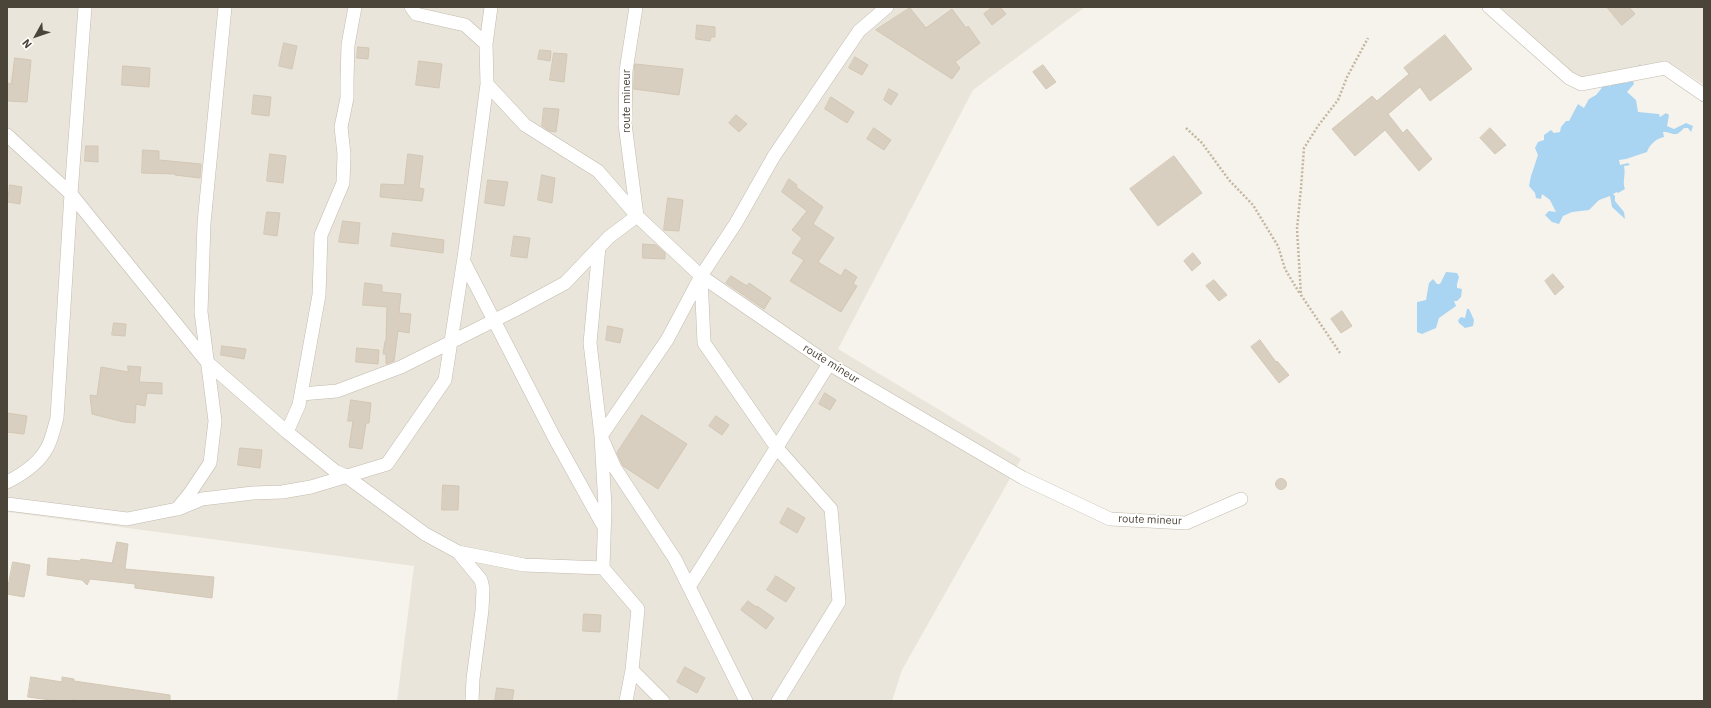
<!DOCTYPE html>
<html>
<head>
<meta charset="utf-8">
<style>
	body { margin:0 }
	#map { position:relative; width:1711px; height:708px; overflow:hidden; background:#f6f3ec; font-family:"IBM Plex Sans",sans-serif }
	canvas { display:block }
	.frame { position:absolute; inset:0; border:8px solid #4b4439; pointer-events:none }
	.north { position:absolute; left:16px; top:16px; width:40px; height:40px; -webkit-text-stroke:3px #fff; paint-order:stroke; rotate:230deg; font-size:11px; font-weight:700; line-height:16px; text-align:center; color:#4b4439 }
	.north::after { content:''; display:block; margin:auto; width:14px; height:18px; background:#4b4439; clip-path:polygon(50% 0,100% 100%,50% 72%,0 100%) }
</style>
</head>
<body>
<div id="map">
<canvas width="1711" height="708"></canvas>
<div class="frame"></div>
<div class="north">N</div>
</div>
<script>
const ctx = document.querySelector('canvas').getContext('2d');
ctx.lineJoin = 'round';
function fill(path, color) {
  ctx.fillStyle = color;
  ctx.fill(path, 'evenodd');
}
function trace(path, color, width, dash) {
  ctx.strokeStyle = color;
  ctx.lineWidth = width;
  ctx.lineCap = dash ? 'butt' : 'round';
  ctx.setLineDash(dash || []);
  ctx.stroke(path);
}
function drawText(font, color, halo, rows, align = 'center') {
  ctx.font = font + ' "IBM Plex Sans",sans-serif';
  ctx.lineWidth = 4;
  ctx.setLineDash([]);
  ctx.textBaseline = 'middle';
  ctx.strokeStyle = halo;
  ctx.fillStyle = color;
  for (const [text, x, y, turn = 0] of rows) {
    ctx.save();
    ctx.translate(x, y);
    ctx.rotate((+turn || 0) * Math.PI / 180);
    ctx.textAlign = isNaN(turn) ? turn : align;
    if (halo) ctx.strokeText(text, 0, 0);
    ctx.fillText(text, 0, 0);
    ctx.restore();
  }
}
fill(new Path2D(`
	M7 7H1085L973 90 838 349 1021 459 902 670 892 701H397L414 566 7 512Z
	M1500 7H1704V85L1667 61 1582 82Z`), '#eae5da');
fill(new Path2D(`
	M1640 64 1641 67 1633 81 1634 84 1627 92 1636 100 1638 112 1659 114 1660 117 1666 113 1669 115 1667 126 1674 129 1686 123 1693 126 1691 132 1688 128H1684C1674 139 1674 132 1663 132L1664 137C1657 138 1649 145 1647 152L1626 159 1619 160 1620 165 1628 163 1630 165 1624 166C1626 174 1622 183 1625 189L1618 193 1617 192 1613 194 1615 196V201L1624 212 1625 219 1612 207 1610 196 1599 200 1589 210 1572 212 1563 216 1559 224 1552 222 1545 215 1549 211 1556 212 1550 200 1542 194 1541 199 1536 198 1535 193 1529 186 1531 176 1538 155 1535 148 1538 142 1544 140V135L1551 130 1554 133 1560 132 1561 127 1566 121H1569L1578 104 1584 108 1589 99 1596 95 1601 89 1605 81 1610 87 1613 79 1616 82 1627 83Z
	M1446 272 1457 273 1459 277 1457 284V288L1462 289 1461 297 1457 301H1454L1456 306 1439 318 1436 328 1422 334 1417 332V302L1426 300 1429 283 1433 279 1437 284H1440Z
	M1467 309H1469L1474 320 1473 326 1465 328 1459 323 1458 320 1461 317 1465 318Z`), '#a9d4f2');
const building = new Path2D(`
	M993 7H1000L1006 14 992 25 984 14Z
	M1607 7H1629L1635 14 1622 25Z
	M910 8 926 28 952 9 966 28 968 26 980 43 955 62 960 68 952 79 876 30Z
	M697 25 715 27V37H711L710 41 696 39Z
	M1445 35 1472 69 1430 101 1420 87 1388 114 1403 133 1407 129 1432 159 1419 171 1385 130 1355 156 1332 129 1372 96 1377 101 1409 74 1404 68Z
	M284 43 297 46 292 69 279 66Z
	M358 47 369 48 368 59 357 58Z
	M540 50 551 51 550 61 538 59Z
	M554 53 567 54 564 82 550 80Z
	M855 57 868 65 862 75 849 68Z
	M15 58 31 60 27 102 7 101V83L11 84Z
	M419 61 442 64 439 88 416 85Z
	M635 64 683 69 679 95 634 89Z
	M1043 65 1056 82 1046 89 1033 72Z
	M123 66 150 68 149 87 122 85Z
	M889 89 898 94 891 105 884 100Z
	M254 95 271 97 269 116 252 114Z
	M831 97 854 112 847 123 825 109Z
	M544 108 559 109 556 132 549 131 542 126Z
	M736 115 747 124 739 132 729 123Z
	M874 128 891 140 884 150 867 139Z
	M1490 128 1506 145 1495 154 1480 138Z
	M86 146H98V162L85 161Z
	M143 150 159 151V160L201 164 200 178 175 175V174L142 173Z
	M270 154 286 156 283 183 267 181Z
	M408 154 423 156 419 188 424 189 422 201 380 197 381 184 404 185Z
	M1174 156 1202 193 1158 226 1130 189Z
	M542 175 555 178 552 203 538 200Z
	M789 179 797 185 796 187 823 207 813 224 834 238 818 262 841 276 845 269 857 277 853 284 857 286 841 312 790 281 804 260 792 253 802 238 792 230 807 211 782 192Z
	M488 180 508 182 504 206 485 203Z
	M10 185 22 187 20 204 8 202Z
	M668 198 683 200 679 231 664 230Z
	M267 212 280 213 277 236 264 234Z
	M343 221 360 223 358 244 339 242Z
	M393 233 444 240 443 253 391 246Z
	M514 236 530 238 527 258 511 256Z
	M643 244 656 245 665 253V259L643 258Z
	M1193 253 1201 263 1192 271 1184 261Z
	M1553 274 1564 287 1555 295 1545 281Z
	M731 276 747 286 749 283 771 298 764 309 726 283Z
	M1214 280 1227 295 1219 301 1206 286Z
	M365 283 382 285V292L401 294 399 313 411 314 409 333 398 331 394 361 386 364V354H383L385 341H386L387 307 363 305Z
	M1342 311 1352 326 1341 333 1331 319Z
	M114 323 126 324 125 336 112 335Z
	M608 326 623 329 620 343 606 340Z
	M1260 340 1276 362 1277 361 1289 375 1279 383 1251 347Z
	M222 346 246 349 244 359 221 355Z
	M357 348 379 350 378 364 356 362Z
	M128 366 141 367 139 382 162 383V394L147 393 145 406 136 404 135 423 124 422 92 414 90 395 97 396 101 367 128 372Z
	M825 393 836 400 830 410 819 404Z
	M351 400 371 403 369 423H366L362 449 349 447 353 421H348Z
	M7 413 27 416 24 434 7 432Z
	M642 415 687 444 658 489 623 466 617 453Z
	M716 416 729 425 722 435 709 426Z
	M240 448 262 450 260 468 238 465Z
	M1275.5 484a5.5 5.5 0 1 1 11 0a5.5 5.5 0 1 1-11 0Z
	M443 485 459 486 458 510H442Z
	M788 508 805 518 797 533 780 523Z
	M117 542 128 544 125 569 214 577 212 598 135 588V584L90 579 87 585 82 580 47 575 48 558 80 561 81 559 112 563Z
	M13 562 30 565 24 597 7 594Z
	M776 576 795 588 786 602 767 590Z
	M748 601 756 607 757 606 774 618 766 629 741 610Z
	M584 614 601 615 600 632 583 631Z
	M685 667 705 678 697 693 677 682Z
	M31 677 62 682V677L74 679V681L170 695V701H80L70 699 69 701H58L28 697Z
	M497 688 514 690 512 701H495Z`);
fill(building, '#d8cfc1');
trace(building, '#d3c7b4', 1);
const minor = new Path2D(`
	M411 7 416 14 465 25 486 44
	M636 7 626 71 625 124 637 216 701 276 829 364 1023 478 1110 519 1186 523 1241 499
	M1489 7 1569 78 1581 84 1665 68 1704 95
	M7 135 71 194 207 362 287 432 335 471 346 476 425 534 458 552 481 580 483 589 482 610 473 679 472 701
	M599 247 590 343 601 436 615 468 675 559 746 701
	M464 262 554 437 604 527
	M701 276 704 343 777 448 831 509 839 602 778 701
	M301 394 337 391 401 367 515 310 565 283 609 237 637 216 598 171 525 125 487 84 486 44 491 7
	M287 432 299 405 319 295 321 235 343 183 344 154 341 127 347 98V80L348 45 355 7
	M7 482C21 475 39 463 47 448 52 439 54 428 57 418L71 194 85 7
	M7 504 127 519 177 509 190 493 210 463 215 421 201 312 204 223 225 7
	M178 509 202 499 253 493 282 492 311 487 387 464 445 380 465 251 487 84
	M458 552 524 565 603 568 605 507 601 436 667 340 701 276 736 223 774 156 859 31 887 7
	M603 568 638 609 632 670 626 701
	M689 587 829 364
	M632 670 663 701`);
trace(minor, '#c2bbae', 14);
trace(new Path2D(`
	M1186 128 1202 143 1229 180 1253 205 1278 246 1285 269 1300 294
	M1340 353 1301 295 1297 229 1301 188 1304 148 1318 126 1338 100 1347 77 1368 38`), '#c4b79f', 2.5, [2, 2]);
trace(minor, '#fff', 13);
drawText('11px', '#4b4439', '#fff', [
	["route mineur",627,101,-90],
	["route mineur",831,364,32],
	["route mineur",1150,520,2]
]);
</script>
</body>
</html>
